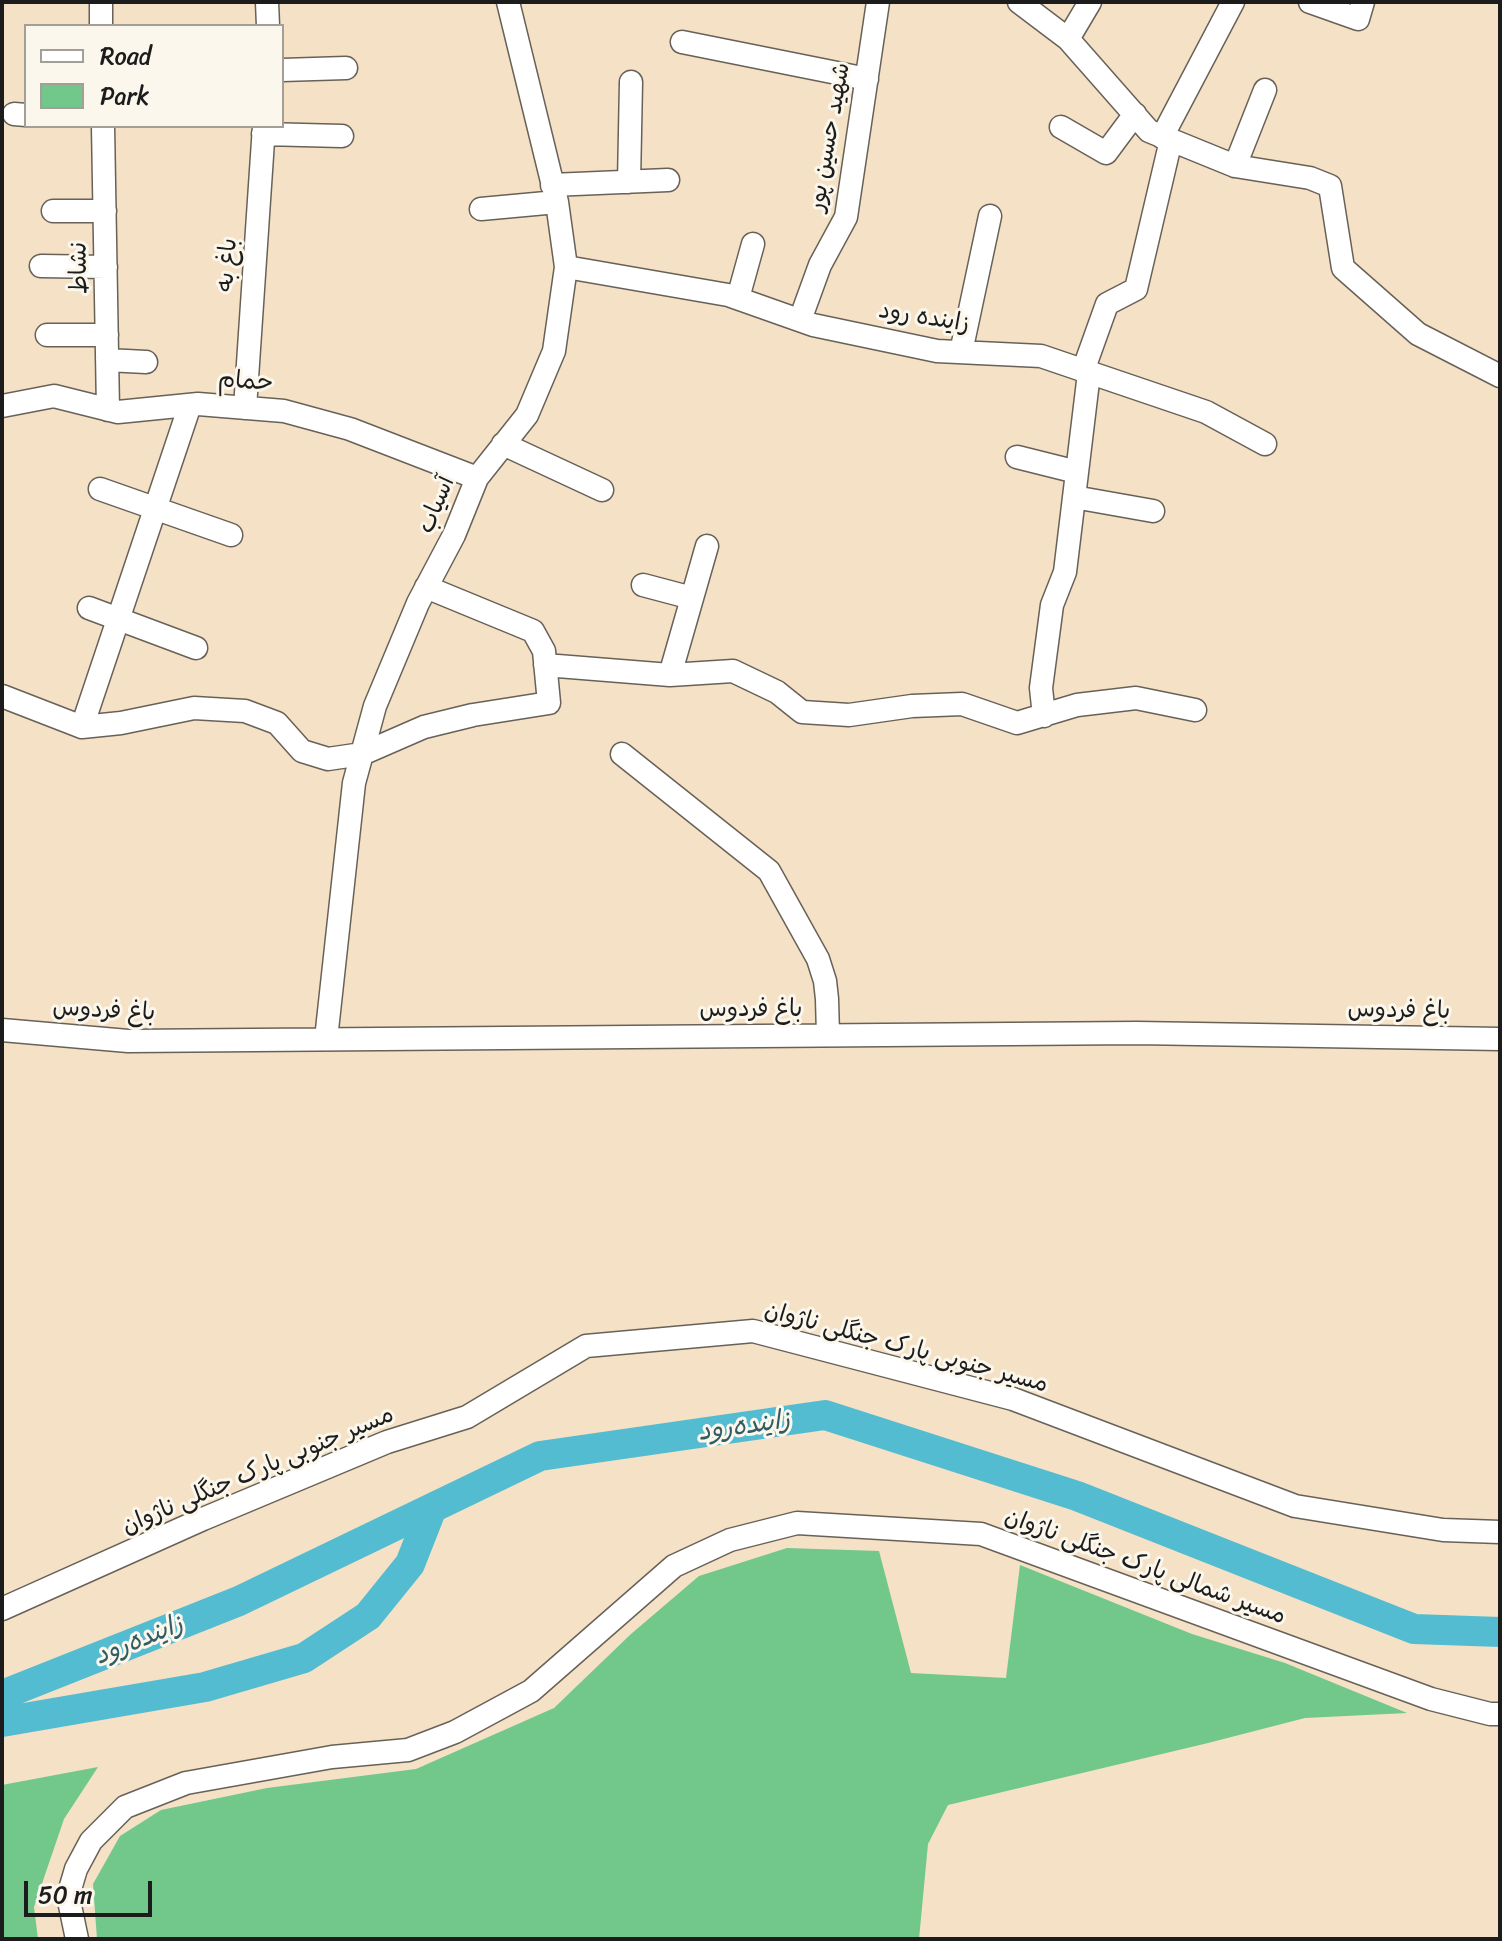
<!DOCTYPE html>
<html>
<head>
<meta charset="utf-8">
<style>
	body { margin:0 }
	#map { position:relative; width:1502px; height:1941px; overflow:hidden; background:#f4e1c6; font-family:Sriracha,sans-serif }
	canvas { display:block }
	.frame { position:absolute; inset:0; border:4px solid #1c1c1c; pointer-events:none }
	.legend { position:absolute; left:24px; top:24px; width:260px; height:104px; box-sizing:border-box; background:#fbf7ec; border:2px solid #a29f99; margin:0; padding:10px 14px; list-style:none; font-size:24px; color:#1c1c1c }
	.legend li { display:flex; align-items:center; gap:16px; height:40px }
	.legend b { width:40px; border:2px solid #a29f99 }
	.scale { position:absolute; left:24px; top:1881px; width:128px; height:36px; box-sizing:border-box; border:4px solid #1c1c1c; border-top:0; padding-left:10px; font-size:24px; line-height:28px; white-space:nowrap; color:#1c1c1c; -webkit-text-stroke:6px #fbf7ec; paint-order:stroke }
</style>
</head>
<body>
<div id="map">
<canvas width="1502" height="1941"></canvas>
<div class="frame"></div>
<ul class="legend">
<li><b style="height:10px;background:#fff"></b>Road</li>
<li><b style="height:22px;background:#72c78b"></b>Park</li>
</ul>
<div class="scale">50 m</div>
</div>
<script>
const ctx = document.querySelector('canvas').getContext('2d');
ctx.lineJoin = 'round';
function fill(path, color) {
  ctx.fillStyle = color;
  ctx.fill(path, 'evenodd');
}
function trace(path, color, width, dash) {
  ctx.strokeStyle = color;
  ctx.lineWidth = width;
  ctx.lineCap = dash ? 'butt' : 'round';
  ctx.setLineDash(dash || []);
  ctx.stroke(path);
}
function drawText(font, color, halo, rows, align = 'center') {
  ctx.font = font + ' Sriracha,"Playpen Sans Arabic",sans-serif';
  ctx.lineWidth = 6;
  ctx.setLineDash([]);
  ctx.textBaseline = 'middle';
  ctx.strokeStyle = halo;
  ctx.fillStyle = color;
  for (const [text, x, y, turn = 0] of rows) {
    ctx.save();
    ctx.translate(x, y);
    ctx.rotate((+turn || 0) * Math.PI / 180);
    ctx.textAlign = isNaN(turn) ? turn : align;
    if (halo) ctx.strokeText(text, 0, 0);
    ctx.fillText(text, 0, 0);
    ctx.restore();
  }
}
fill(new Path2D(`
	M787 1548 879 1551 911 1673 1006 1678 1020 1565 1192 1634 1285 1663 1407 1713 1305 1718 1208 1743 948 1805 928 1844 919 1939H97L93 1884 120 1836 161 1810 267 1788 416 1769 554 1708 631 1634 699 1576Z
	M98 1767 64 1819 34 1907 38 1939H2V1785Z`), '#72c78b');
trace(new Path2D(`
	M2 1695 239 1601 540 1456 825 1415 1077 1496 1414 1629 1500 1632
	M2 1722 205 1687 304 1658 368 1616 410 1564 432 1508`), '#53bcd0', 30);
const minor = new Path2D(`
	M101 2V26
	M267 2 268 26
	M1019 2 1068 39 1149 131 1235 166 1310 178 1330 186 1343 268 1418 334 1500 376
	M1310 2 1358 19 1363 2
	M1068 39 1090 2
	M682 42 867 79
	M282 70 346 68
	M14 114 26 115
	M103 126 108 410
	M1061 127 1106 153 1135 114
	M263 134 342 136
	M1162 137 1233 2
	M1235 166 1265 90
	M629 182 631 82
	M552 185 668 180
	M481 209 557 202
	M53 211H105
	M41 266 106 267
	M566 267 728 295 813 325 937 351 1041 356 1206 412 1265 444
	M738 298 753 244
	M800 320 820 265 846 217 878 2
	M47 335H107
	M961 352 990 216
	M107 360 146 362
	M1083 371 1107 304 1136 289 1171 140
	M2 406 54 396 118 412 198 404 284 411 350 429 477 478
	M245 408 264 126
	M503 444 602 490
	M1017 457 1077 472
	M100 489 231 535
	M1074 497 1153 511
	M643 585 692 598
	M89 608 196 648
	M545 665 670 675 733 671 777 692 802 712 849 715 912 706 962 704 1017 723 1077 705 1136 698 1195 710
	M670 675 707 546
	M2 696 82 727 121 723 194 708 245 711 277 723 302 751 328 759 362 754 424 727 473 715 549 703 544 651 533 631 426 587
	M1044 716 1041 688 1052 605 1065 572 1089 373
	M82 727 190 405
	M622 754 769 871 818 959 825 981 827 999 828 1035
	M2 1030 128 1041 1137 1033 1500 1039
	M326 1039 354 783 375 706 418 603 454 535 477 478 527 415 554 351 566 267 557 202 508 2
	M2 1609 203 1519 387 1442 467 1417 586 1346 753 1331 1013 1399 1295 1506 1443 1530 1500 1532
	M77 1939 68 1896 76 1869 91 1841 125 1807 186 1783 332 1757 408 1750 455 1732 531 1691 674 1566 730 1540 797 1523 981 1534 1431 1699 1490 1714H1500`);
trace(minor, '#686158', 25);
trace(minor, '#fff', 22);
drawText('24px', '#1c1c1c', '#fbf7ec', [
	["شهید حسین پور",830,137,-80],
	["باغ به",228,265,-86],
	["نشاط",80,268,-91],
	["زاینده رود",924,318,9],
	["حمام",245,382,4],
	["آسیاب",437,505,-67],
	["باغ فردوس",751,1010],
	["باغ فردوس",104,1011,3],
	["باغ فردوس",1399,1011,1],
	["مسیر جنوبی پارک جنگلی ناژوان",906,1348,15],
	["مسیر جنوبی پارک جنگلی ناژوان",258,1471,-23],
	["مسیر شمالی پارک جنگلی ناژوان",1145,1567,20]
]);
drawText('italic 26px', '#325c64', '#fbf7ec', [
	["زاینده‌رود",744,1427,-8],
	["زاینده‌رود",139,1641,-22]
]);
</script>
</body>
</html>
